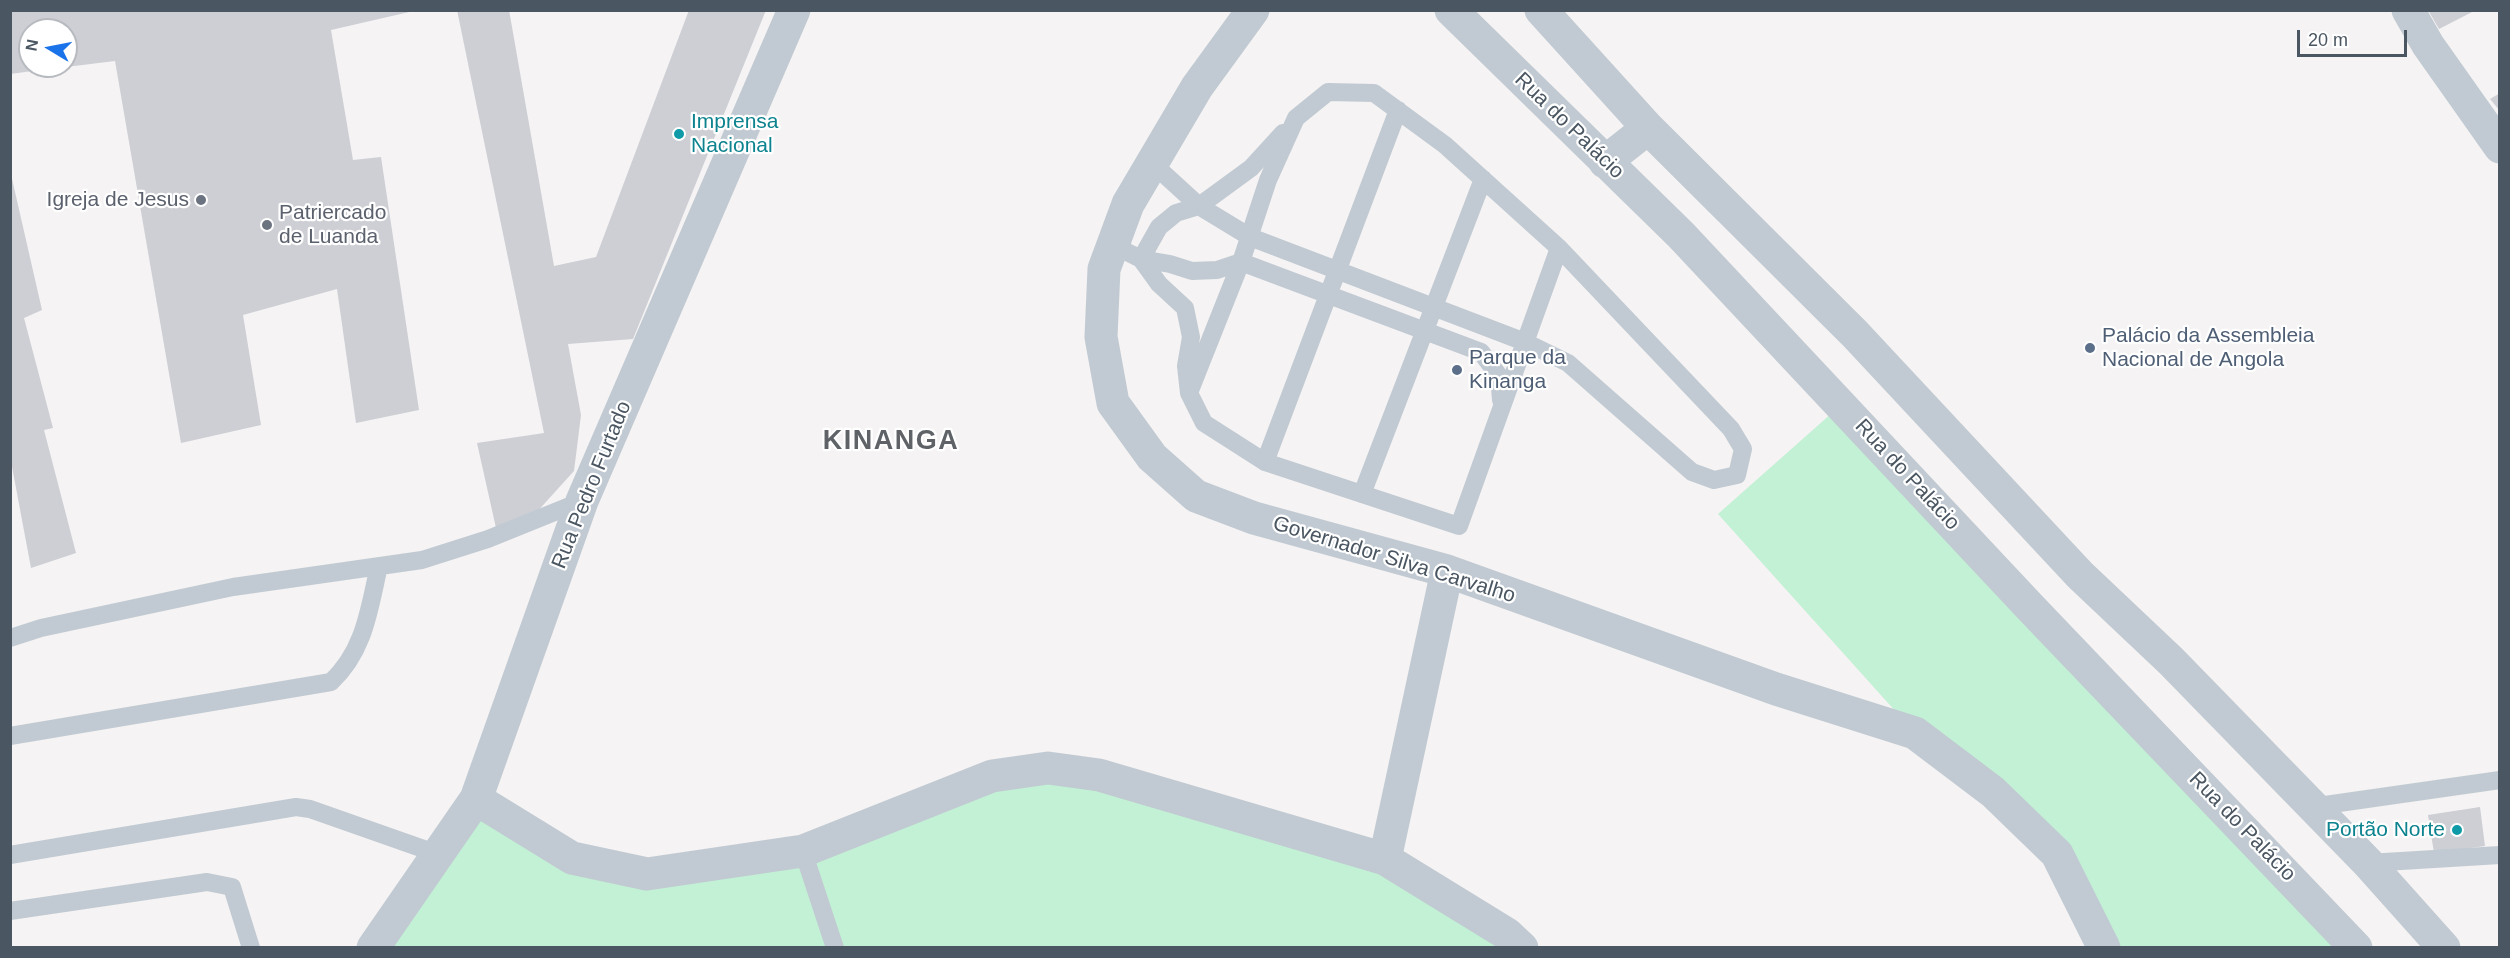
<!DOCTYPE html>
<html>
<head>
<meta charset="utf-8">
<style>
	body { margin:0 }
	#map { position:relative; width:2510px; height:958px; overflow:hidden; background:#f5f3f3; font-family:Helvetica,sans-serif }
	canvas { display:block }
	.frame { position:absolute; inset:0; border:12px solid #4a5661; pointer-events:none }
	.north { position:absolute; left:18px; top:18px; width:60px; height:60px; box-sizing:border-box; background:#fff; border:2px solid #b7bbc0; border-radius:50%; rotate:280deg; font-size:16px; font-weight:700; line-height:24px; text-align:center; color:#4a5661 }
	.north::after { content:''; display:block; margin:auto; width:21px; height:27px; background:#1a73e8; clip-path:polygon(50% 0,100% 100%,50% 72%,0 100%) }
	.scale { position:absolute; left:2297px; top:30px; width:110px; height:27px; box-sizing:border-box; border:3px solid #4a5661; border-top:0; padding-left:8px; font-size:18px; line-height:21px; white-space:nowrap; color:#4a5661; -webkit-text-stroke:4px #fff; paint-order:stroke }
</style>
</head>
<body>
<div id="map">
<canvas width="2510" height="958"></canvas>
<div class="frame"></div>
<div class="north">N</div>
<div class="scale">20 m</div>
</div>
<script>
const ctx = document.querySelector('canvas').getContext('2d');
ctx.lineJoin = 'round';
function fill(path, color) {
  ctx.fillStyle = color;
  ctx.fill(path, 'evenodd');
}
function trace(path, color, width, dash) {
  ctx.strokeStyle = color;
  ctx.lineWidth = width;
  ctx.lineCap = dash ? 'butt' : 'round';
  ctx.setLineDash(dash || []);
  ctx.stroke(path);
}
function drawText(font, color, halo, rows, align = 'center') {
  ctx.font = font + ' Helvetica,sans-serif';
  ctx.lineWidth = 4.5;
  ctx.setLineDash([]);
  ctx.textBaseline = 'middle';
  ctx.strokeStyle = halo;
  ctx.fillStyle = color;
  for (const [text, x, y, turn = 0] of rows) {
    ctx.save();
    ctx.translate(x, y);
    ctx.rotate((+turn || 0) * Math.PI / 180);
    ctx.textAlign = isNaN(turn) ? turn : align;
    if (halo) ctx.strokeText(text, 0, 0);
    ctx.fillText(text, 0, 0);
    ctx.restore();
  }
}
fill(new Path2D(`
	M1841 405 2356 947H2104L2057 854 1915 733 1718 514Z
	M1048 768 1385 859 1519 948H373L476 799 647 874 803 851Z`), '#c3f1d5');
fill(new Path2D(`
	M10 10H418L331 30 353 160 381 157 419 410 356 423 337 289 243 315 261 425 181 443 115 61 66 67V30H30V66L63 67 10 74Z
	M457 10H509L554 266 596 257 689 10H766L633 339 568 344 581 415 574 471 535 514 496 528 477 443 544 433Z
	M2428 10H2476L2439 29Z
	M2500 93V111L2490 99Z
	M10 170 42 310 24 318 53 428 44 430 76 553 31 568 10 456Z
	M2480 807 2485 846 2434 853 2428 815Z`), '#cdcfd5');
trace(new Path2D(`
	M1283 133 1251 168 1199 206 1176 213 1159 227 1141 259 1170 264 1192 271 1217 270 1241 262 1481 352 1499 376 1501 400
	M1152 163 1199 206 1250 237 1525 342 1568 363 1692 472 1714 480 1737 475 1743 449 1731 429 1559 248 1445 145 1374 93 1328 92 1296 118 1268 180 1241 262 1189 393
	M1113 245 1141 259 1159 284 1185 308 1191 337 1186 366 1189 393 1204 423 1265 462 1459 526 1559 248
	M1265 462 1398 110
	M1362 494 1483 179
	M10 638 41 628 233 587 422 560 488 539 582 501
	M10 736 331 682C365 650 369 609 379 566
	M2311 807 2500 780
	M803 851 835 948
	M10 855 296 807 310 809 438 854
	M2368 863 2500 855
	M10 911 207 882 232 887 251 948`), '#c1cad2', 18);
trace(new Path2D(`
	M1253 10 1197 87 1128 204 1104 269 1101 337 1113 403 1152 457 1196 496 1254 518 1447 571 1776 689 1915 733 1993 792 2057 854 2104 948
	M2408 10 2428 45 2500 147
	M476 799 572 858 647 874 803 851 992 776 1048 768 1099 775 1385 859 1507 934 1522 948
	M1385 859 1447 571
	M373 948 476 799 582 501 794 10`), '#c1cad2', 33);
trace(new Path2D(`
	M1451 10 1681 235 2029 606 2356 948
	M1541 10 1648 128 1855 334 2080 575 2171 661 2368 863 2444 948
	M1605 162 1648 128`), '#c1cad2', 33);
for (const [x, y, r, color] of [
	[679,134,6,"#0f9aa8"],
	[201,200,6,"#6b7280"],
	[267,225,6,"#6b7280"],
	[2090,348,6,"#5c6f8a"],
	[1457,370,6,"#5c6f8a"],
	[2457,830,6,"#0f9aa8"]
]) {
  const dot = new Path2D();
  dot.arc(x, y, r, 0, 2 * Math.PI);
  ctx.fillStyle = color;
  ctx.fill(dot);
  trace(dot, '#fff', 2);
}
drawText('21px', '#0d838f', '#fff', [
	["Imprensa",691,122],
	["Nacional",691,146],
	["Portão Norte",2445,830,"right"]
], 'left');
drawText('21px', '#4a5661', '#fff', [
	["Rua do Palácio",1569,126,44],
	["Rua do Palácio",1907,475,47],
	["Rua Pedro Furtado",592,485,-68],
	["Governador Silva Carvalho",1394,560,17],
	["Rua do Palácio",2242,827,46]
]);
drawText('21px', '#5b616d', '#fff', [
	["Igreja de Jesus",189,200],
	["Patriercado",279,213,"left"],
	["de Luanda",279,237,"left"]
], 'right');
drawText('21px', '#4e5e75', '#fff', [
	["Palácio da Assembleia",2102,336],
	["Nacional de Angola",2102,360],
	["Parque da",1469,358],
	["Kinanga",1469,382]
], 'left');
ctx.letterSpacing = '1.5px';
drawText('bold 27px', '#5f6368', '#fff', [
	["KINANGA",891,442]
]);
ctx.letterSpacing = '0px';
</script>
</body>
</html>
